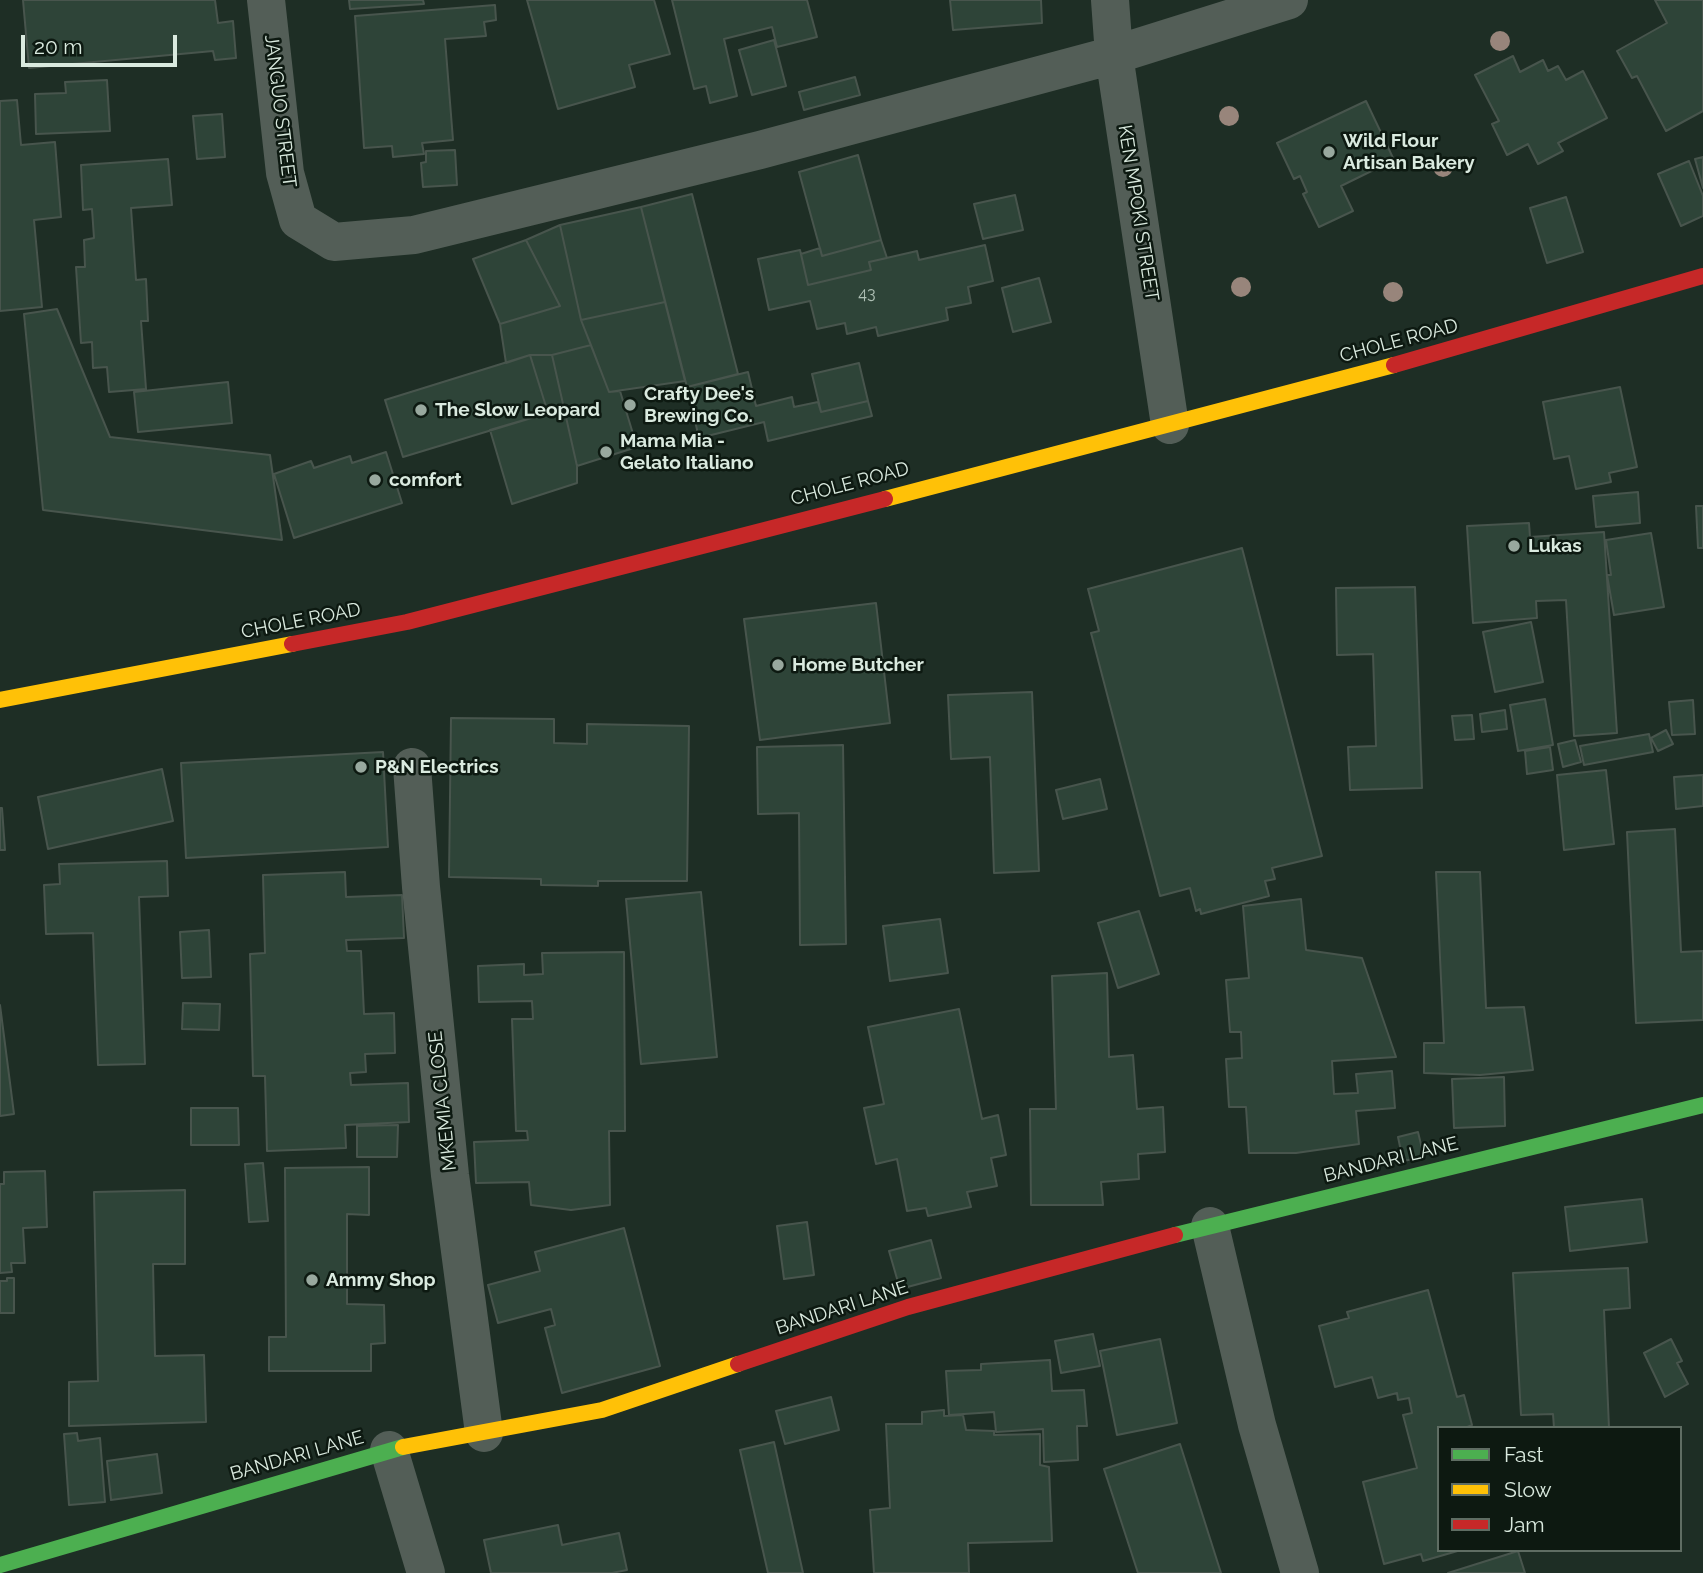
<!DOCTYPE html>
<html>
<head>
<meta charset="utf-8">
<style>
	body { margin:0 }
	#map { position:relative; width:1703px; height:1573px; overflow:hidden; background:#1e2e25; font-family:Raleway,sans-serif }
	canvas { display:block }
	.legend { position:absolute; left:1437px; top:1426px; width:245px; height:126px; box-sizing:border-box; background:#0d1911; border:2px solid #5f6d63; margin:0; padding:9px 12px; list-style:none; font-size:21px; color:#daeadf }
	.legend li { display:flex; align-items:center; gap:14px; height:35px }
	.legend b { width:35px; border:2px solid #5f6d63 }
	.scale { position:absolute; left:21px; top:35px; width:156px; height:32px; box-sizing:border-box; border:4px solid #daeadf; border-top:0; padding-left:9px; font-size:21px; line-height:24px; white-space:nowrap; color:#daeadf; -webkit-text-stroke:5px #0d1911; paint-order:stroke }
</style>
</head>
<body>
<div id="map">
<canvas width="1703" height="1573"></canvas>
<ul class="legend">
<li><b style="height:9px;background:#4caf50"></b>Fast</li>
<li><b style="height:9px;background:#ffc107"></b>Slow</li>
<li><b style="height:9px;background:#c62828"></b>Jam</li>
</ul>
<div class="scale">20 m</div>
</div>
<script>
const ctx = document.querySelector('canvas').getContext('2d');
ctx.lineJoin = 'round';
function fill(path, color) {
  ctx.fillStyle = color;
  ctx.fill(path, 'evenodd');
}
function trace(path, color, width, dash) {
  ctx.strokeStyle = color;
  ctx.lineWidth = width;
  ctx.lineCap = dash ? 'butt' : 'round';
  ctx.setLineDash(dash || []);
  ctx.stroke(path);
}
function drawText(font, color, halo, rows, align = 'center') {
  ctx.font = font + ' Raleway,sans-serif';
  ctx.lineWidth = 5;
  ctx.setLineDash([]);
  ctx.textBaseline = 'middle';
  ctx.strokeStyle = halo;
  ctx.fillStyle = color;
  for (const [text, x, y, turn = 0] of rows) {
    ctx.save();
    ctx.translate(x, y);
    ctx.rotate((+turn || 0) * Math.PI / 180);
    ctx.textAlign = isNaN(turn) ? turn : align;
    if (halo) ctx.strokeText(text, 0, 0);
    ctx.fillText(text, 0, 0);
    ctx.restore();
  }
}
const building = new Path2D(`
	M23 0H215L218 23 233 21 236 58 215 60 213 51 29 68Z
	M349 0H423L424 4 350 9Z
	M527 0H654L670 54 629 65 635 87 558 109Z
	M672 0H807L817 37 777 47 772 27 724 39 737 96 710 103 706 86 694 89Z
	M950 0H1041L1042 23 953 30Z
	M1655 0H1703V111L1666 131 1637 76 1632 78 1617 51 1667 23Z
	M495 5 496 20 484 22 486 36 445 39 453 140 422 143 424 154 393 157 392 146 364 148 355 16Z
	M774 40 786 86 752 95 739 50Z
	M1513 56 1520 72 1543 60 1548 71 1558 66 1566 80 1583 71 1607 118 1558 143 1563 151 1538 164 1528 144 1507 155 1492 124 1499 121 1475 75Z
	M855 77 860 95 804 110 799 92Z
	M107 80 110 131 36 134 35 94 66 93 65 82Z
	M17 100 21 145 55 142 61 217 34 220 42 307 0 311V101Z
	M1366 101 1394 160 1341 186 1353 211 1319 227 1303 194 1307 192 1300 176 1294 179 1277 143Z
	M222 114 225 157 197 159 193 116Z
	M455 150 457 185 423 187 421 163 426 162V151Z
	M858 155 881 240 822 256 799 172Z
	M1703 157V188L1695 159Z
	M168 159 172 205 131 208 136 280 146 279 148 321H141L146 389 109 392 107 367 93 368 92 342 81 343 76 267H85L84 240 94 238 92 209 83 210 81 165Z
	M1689 161 1703 196V216L1681 226 1658 174Z
	M692 194 738 374 687 387 641 207Z
	M1015 195 1023 230 983 239 974 204Z
	M1566 197 1583 252 1547 263 1530 208Z
	M641 207 665 302 581 320 560 225Z
	M560 225 581 320 591 345 552 355H530L506 363 500 324 560 306 526 240Z
	M526 240 560 306 500 324 473 259Z
	M881 240 887 258 869 262 871 270 808 285 801 254 820 248 822 256Z
	M985 245 993 281 968 287 971 303 946 308 948 320 878 336 876 327 847 334 845 323 817 329 810 301 769 310 758 259 800 250 808 285 871 270 869 262 917 251 919 260Z
	M1039 278 1051 322 1013 332 1002 288Z
	M665 302 685 381 609 392 581 320Z
	M57 309 110 437 270 455 282 540 43 510 24 314Z
	M591 345 609 392 620 391 637 447 577 466 552 355Z
	M530 355H552L577 466V483L512 504 490 430 548 413Z
	M530 355 548 413 403 457 385 400Z
	M859 363 868 401 821 412 812 374Z
	M748 372 756 406 792 397 794 407 818 402 821 412 868 401 872 416 768 441 764 422 699 438 687 387Z
	M228 382 232 423 138 432 134 392Z
	M1620 387 1637 467 1609 473 1611 482 1576 489 1569 456 1554 459 1543 402Z
	M386 452 402 503 294 538 274 474 311 461 314 468 350 456 352 463Z
	M1638 492 1640 523 1596 527 1593 496Z
	M1696 506H1703V548H1698Z
	M1529 523 1530 537 1604 532 1617 733 1574 736 1566 600 1536 601 1537 618 1473 623 1467 526Z
	M1651 533 1664 607 1614 615 1607 575H1611L1606 540Z
	M1242 548 1322 856 1272 868 1275 879 1265 881 1269 896 1201 914 1200 909 1196 911 1190 888 1160 896 1091 633 1099 631 1088 589Z
	M1415 587 1422 788 1350 790 1348 747 1376 746 1373 654 1337 655 1336 588Z
	M876 603 890 723 760 740 744 619Z
	M1531 622 1543 682 1495 692 1483 632Z
	M1032 692 1039 871 994 873 990 757 951 759 948 695Z
	M1545 699 1553 745 1518 751 1510 705Z
	M1693 700 1695 734 1672 735 1669 702Z
	M1505 710 1507 729 1482 732 1480 714Z
	M1472 715 1474 739 1455 740 1452 716Z
	M451 718 554 719V743L587 744V724L689 726 687 881H598V886L541 885V879L449 877Z
	M1666 730 1673 744 1658 751 1651 738Z
	M1649 734 1653 752 1584 765 1580 746Z
	M1575 740 1581 762 1563 767 1558 744Z
	M843 745 846 944 800 945 799 813 758 814 757 747Z
	M1550 747 1553 770 1527 774 1525 751Z
	M383 752 388 847 186 858 181 763Z
	M162 769 173 821 48 849 38 797Z
	M1606 770 1614 844 1564 850 1557 775Z
	M1703 775V806L1676 809 1674 777Z
	M1100 779 1107 809 1063 819 1056 790Z
	M0 808H2L5 850H0Z
	M1675 829 1681 952 1703 951V1020L1636 1023 1627 832Z
	M167 861 168 896 139 897 145 1064 98 1065 93 933 46 934 44 885 60 884 59 864Z
	M345 872 346 897 402 895 404 938 346 940 347 951H361L364 1014 394 1013 395 1053 365 1054 366 1072 350 1073 351 1085 408 1083 409 1122 345 1125 346 1148 267 1151 265 1076H253L250 954 265 953 263 875Z
	M1436 872H1480L1486 1008 1524 1007 1533 1070 1480 1075 1424 1073V1043H1444Z
	M701 892 717 1057 641 1064 626 899Z
	M1301 899 1306 950 1362 958 1396 1057 1332 1061 1334 1094 1358 1093 1356 1074 1392 1071 1395 1108 1356 1111 1359 1144 1296 1153H1249L1246 1107H1229L1226 1059 1242 1058 1241 1032H1230L1226 980 1249 978 1243 906Z
	M1139 911 1159 974 1118 988 1098 923Z
	M940 919 948 973 890 981 883 926Z
	M209 930 211 977 182 978 180 932Z
	M624 952 625 1131H609L610 1205 571 1210 531 1205 529 1182 476 1183 474 1142 528 1140 527 1131H516L512 1019H533L532 1001 479 1002 478 966 524 964V975L543 974 542 953Z
	M1107 973 1109 1057 1133 1055 1137 1109 1163 1107 1165 1152 1138 1154 1139 1179 1101 1182 1103 1205H1031L1030 1109H1056L1052 976Z
	M183 1003 220 1004 219 1030 182 1029Z
	M0 1005 14 1114 0 1116Z
	M959 1009 982 1119 998 1115 1006 1155 991 1158 997 1186 967 1192 971 1207 928 1216 926 1208 907 1211 897 1159 876 1164 864 1108 884 1104 868 1027Z
	M1504 1077 1505 1126 1454 1128 1452 1079Z
	M191 1108H238L239 1145H191Z
	M398 1125 397 1157H357V1126Z
	M1418 1132 1424 1157 1403 1161 1398 1137Z
	M263 1163 268 1221 249 1222 245 1164Z
	M369 1167V1215L347 1214V1304L384 1305 385 1343 371 1344V1371H269V1337H286L285 1168Z
	M45 1171 47 1227 23 1228 25 1263H11L12 1272 0 1273V1184H4V1172Z
	M185 1190V1264H153L155 1356 204 1355 206 1422 69 1426V1382L98 1381 94 1192Z
	M1642 1199 1647 1242 1570 1251 1565 1207Z
	M807 1222 814 1275 784 1279 777 1226Z
	M624 1228 660 1366 562 1393 545 1328 555 1325 551 1309 498 1323 488 1285 540 1271 535 1252Z
	M931 1240 941 1278 900 1289 889 1251Z
	M1628 1268 1630 1308 1604 1310 1609 1428H1554L1553 1414 1521 1415 1513 1273Z
	M7 1278H14V1313H0V1281H7Z
	M1428 1290 1457 1397 1464 1395 1472 1425 1465 1428H1439V1550H1461L1423 1561 1421 1554 1384 1564 1363 1482 1417 1468 1403 1415 1412 1413 1409 1398 1398 1400 1397 1393 1378 1398 1372 1377 1335 1387 1319 1326 1349 1318 1347 1312Z
	M1093 1334 1100 1366 1061 1373 1055 1341Z
	M1160 1339 1177 1423 1117 1435 1100 1351Z
	M1671 1339 1682 1361 1677 1363 1688 1384 1665 1397 1644 1353Z
	M1050 1360 1052 1391 1084 1390 1087 1426H1077L1078 1460 1044 1462 1043 1429 996 1432 994 1412 949 1415 946 1371 981 1370V1364Z
	M831 1397 839 1430 785 1444 776 1411Z
	M944 1410V1416L963 1415 966 1430 994 1431V1435L1040 1434V1465L1049 1467 1052 1541 968 1543 969 1573H874L870 1510 890 1508 886 1424H922V1412Z
	M77 1433 78 1441 100 1438 105 1502 69 1505 64 1434Z
	M774 1442 803 1573H768L740 1450Z
	M1180 1444 1221 1573H1138L1104 1469Z
	M157 1454 162 1493 111 1500 107 1461Z
	M558 1525 562 1545 619 1533 627 1570 612 1573H491L484 1540Z
	M1518 1551 1525 1573H1448Z`);
fill(building, '#2e4438');
trace(building, '#48554d', 2);
trace(new Path2D(`
	M266 0 285 173 298 220 334 242 414 235 760 150 1114 55 1289 0
	M1110 0 1114 55 1170 425
	M412 767 421 887 450 1175 484 1433
	M1210 1226 1257 1425 1300 1573
	M389 1450 426 1573`), '#535e57', 38);
trace(new Path2D(`
	M1175 1235 1703 1105
	M0 1565 403 1447`), '#4caf50', 16);
trace(new Path2D(`
	M885 499 1394 365
	M0 700 292 644
	M403 1447 602 1410 738 1364`), '#ffc107', 16);
trace(new Path2D(`
	M1394 365 1703 276
	M292 644 407 622 885 499
	M738 1364 908 1307 1175 1235`), '#c62828', 16);
ctx.fillStyle = '#98857b';
for (const [x, y] of [
	[1500,41],
	[1229,116],
	[1443,167],
	[1241,287],
	[1393,292]
]) {
  ctx.beginPath();
  ctx.arc(x, y, 10, 0, 2 * Math.PI);
  ctx.fill();
}
for (const [x, y, r, color] of [
	[1329,152,7,"#98a89e"],
	[630,405,7,"#98a89e"],
	[421,410,7,"#98a89e"],
	[606,452,7,"#98a89e"],
	[375,480,7,"#98a89e"],
	[1514,546,7,"#98a89e"],
	[778,665,7,"#98a89e"],
	[361,767,7,"#98a89e"],
	[312,1280,7,"#98a89e"]
]) {
  const dot = new Path2D();
  dot.arc(x, y, r, 0, 2 * Math.PI);
  ctx.fillStyle = color;
  ctx.fill(dot);
  trace(dot, '#0d1911', 2.5);
}
drawText('16px', '#afc0b5', null, [
	["43",867,294]
]);
drawText('19px', '#daeadf', '#0d1911', [
	["JANGUO STREET",280,111,83],
	["KEN MPOKI STREET",1138,213,81],
	["CHOLE ROAD",1399,341,-15],
	["CHOLE ROAD",850,484,-15],
	["CHOLE ROAD",301,621,-11],
	["MKEMIA CLOSE",443,1101,-96],
	["BANDARI LANE",1391,1160,-14],
	["BANDARI LANE",842,1308,-18],
	["BANDARI LANE",297,1456,-16]
]);
drawText('bold 19px', '#daeadf', '#0d1911', [
	["Wild Flour",1343,141],
	["Artisan Bakery",1343,163],
	["Crafty Dee's",644,394],
	["Brewing Co.",644,416],
	["The Slow Leopard",435,410],
	["Mama Mia -",620,441],
	["Gelato Italiano",620,463],
	["comfort",389,480],
	["Lukas",1528,546],
	["Home Butcher",792,665],
	["P&N Electrics",375,767],
	["Ammy Shop",326,1280]
], 'left');
</script>
</body>
</html>
